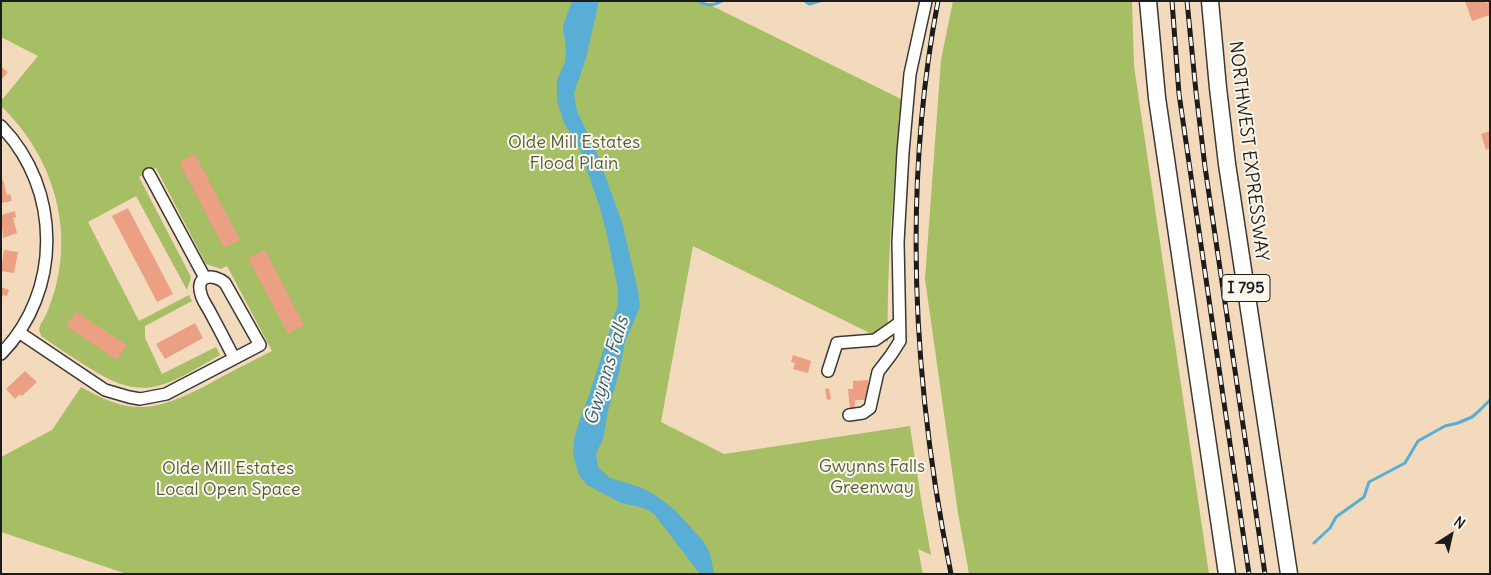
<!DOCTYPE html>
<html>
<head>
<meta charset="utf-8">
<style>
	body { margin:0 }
	#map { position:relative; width:1491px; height:575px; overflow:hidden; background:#f4dabd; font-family:Delius,sans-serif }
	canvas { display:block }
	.frame { position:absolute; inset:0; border:2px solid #1c1c1c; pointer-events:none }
	.north { position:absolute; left:1426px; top:510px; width:50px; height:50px; -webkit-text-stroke:4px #fbf7ec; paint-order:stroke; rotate:35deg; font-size:14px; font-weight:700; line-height:20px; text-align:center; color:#1c1c1c }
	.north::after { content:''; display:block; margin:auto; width:18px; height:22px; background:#1c1c1c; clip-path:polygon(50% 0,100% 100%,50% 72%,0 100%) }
</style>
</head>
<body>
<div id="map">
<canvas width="1491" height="575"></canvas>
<div class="frame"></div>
<div class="north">N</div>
</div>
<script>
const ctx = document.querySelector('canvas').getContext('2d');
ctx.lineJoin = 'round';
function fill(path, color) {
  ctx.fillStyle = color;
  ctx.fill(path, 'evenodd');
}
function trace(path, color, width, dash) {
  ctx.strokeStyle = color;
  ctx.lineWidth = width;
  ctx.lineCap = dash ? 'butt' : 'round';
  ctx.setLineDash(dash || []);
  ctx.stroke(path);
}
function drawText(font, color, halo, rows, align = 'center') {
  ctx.font = font + ' Delius,sans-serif';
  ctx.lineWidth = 4;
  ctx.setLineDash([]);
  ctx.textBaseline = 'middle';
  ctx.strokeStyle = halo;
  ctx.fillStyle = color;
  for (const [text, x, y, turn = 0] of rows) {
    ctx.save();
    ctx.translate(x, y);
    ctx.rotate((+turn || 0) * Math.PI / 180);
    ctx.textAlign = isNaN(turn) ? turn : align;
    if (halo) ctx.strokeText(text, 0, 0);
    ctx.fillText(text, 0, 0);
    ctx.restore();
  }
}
fill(new Path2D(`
	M1 1H702L899 98 904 101 902 118 899 117C894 192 886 267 888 342L693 246 661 422 724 454 910 426 921 499 931 555 918 549 923 574H127L1 532V457L52 430 81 387C133 417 156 411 207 385 228 373 250 362 272 351L227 266 221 269 206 264 156 168 139 177 191 277 187 290 136 196 88 222 139 321 189 295 192 301 145 326V338L162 374 216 347 220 355C202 365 181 379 161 385 131 394 108 380 83 364 69 355 55 346 41 336 41 335 39 330 39 329 40 324 44 319 46 315 50 305 53 296 56 286 73 220 49 152 1 106V101L38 56 1 37Z
	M953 1H1132L1134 66 1209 574H969L958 513 925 279 941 60Z`), '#a6be64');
fill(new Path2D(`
	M572 1H599L586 58 574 93 577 111 596 151 622 222 638 291 640 307 625 342 619 373 608 411 603 440 596 453 598 467 610 478 640 487 655 495 675 510 703 541 710 553 714 574H700L654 514 644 508 621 503 587 485 579 475 573 455 574 439 581 416 590 392 618 304V289L607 235 600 208 579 147 564 123 557 101V80L565 62 566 49 563 26Z`), '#59aed5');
trace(new Path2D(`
	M698 1C707 6 713 6 722 1
	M805 1 809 4 820 1
	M1314 543 1330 528 1336 517 1364 497 1369 482 1405 463 1418 441 1445 426 1458 423 1472 417 1480 410 1490 400`), '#59aed5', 3);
fill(new Path2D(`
	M1465 1H1485L1486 3 1490 2V15L1472 21Z
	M1 67 8 72 1 80Z
	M1490 131V148L1486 150 1481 134Z
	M195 154 240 240 224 248 179 162Z
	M3 180 7 195 10 194 12 201 1 203V181Z
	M128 208 173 294 157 302 112 216Z
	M15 211 16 217 13 218 17 233 3 238 1 215Z
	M4 250 18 252 14 273 1 271Z
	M265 250 304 325 288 334 248 258Z
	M1 287 9 290 7 296 3 295 1 299Z
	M76 312 127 345 117 360 66 326Z
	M195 323 203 338 165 359 156 344Z
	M793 355 811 361 808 373 793 369 795 363 791 362Z
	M25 371 37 382 22 396 20 394 15 399 6 389Z
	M868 380 869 400H855V410H850L848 389H853V381Z
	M829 388 831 399 827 400 825 389Z`), '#eb9f83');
const minor = new Path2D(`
	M1 126C62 189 62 292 1 354
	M149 174 205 278
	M20 333 105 390 129 397 140 399 166 394 260 345 225 283C213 273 195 275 201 294 202 300 207 306 210 312 218 327 226 342 234 358
	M828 371 837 343 875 340 899 323
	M849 415 863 413 870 408 878 372 891 355 900 341 898 242 903 152 910 74 926 1`);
const highway = new Path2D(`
	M1148 1 1157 98 1227 574
	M1210 1 1218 88 1227 164 1289 574`);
trace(minor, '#3c3834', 14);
trace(highway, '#3c3834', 19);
trace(minor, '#fff', 11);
trace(highway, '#fff', 16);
const rail = new Path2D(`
	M938 1C902 191 913 385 951 574
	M1172 1 1179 94 1249 574
	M1187 1 1196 92 1205 167 1265 574`);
trace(rail, '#1c1c1c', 5);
trace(rail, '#fbf7ec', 3, [9]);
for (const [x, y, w] of [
	[1246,288,48]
]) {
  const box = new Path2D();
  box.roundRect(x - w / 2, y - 13.5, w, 27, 4);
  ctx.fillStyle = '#fbf7ec';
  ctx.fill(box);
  trace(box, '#1c1c1c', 1);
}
drawText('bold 16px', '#1c1c1c', null, [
	["I 795",1246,288]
]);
drawText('18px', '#535d39', '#fbf7ec', [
	["Olde Mill Estates",574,143],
	["Flood Plain",574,164],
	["Gwynns Falls",872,467],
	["Greenway",872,488],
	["Olde Mill Estates",228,469],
	["Local Open Space",228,490]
]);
drawText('18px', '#1c1c1c', '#fbf7ec', [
	["NORTHWEST EXPRESSWAY",1248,151,83]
]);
drawText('italic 19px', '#375e6f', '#fbf7ec', [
	["Gwynns Falls",607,371,-73]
]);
</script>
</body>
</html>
